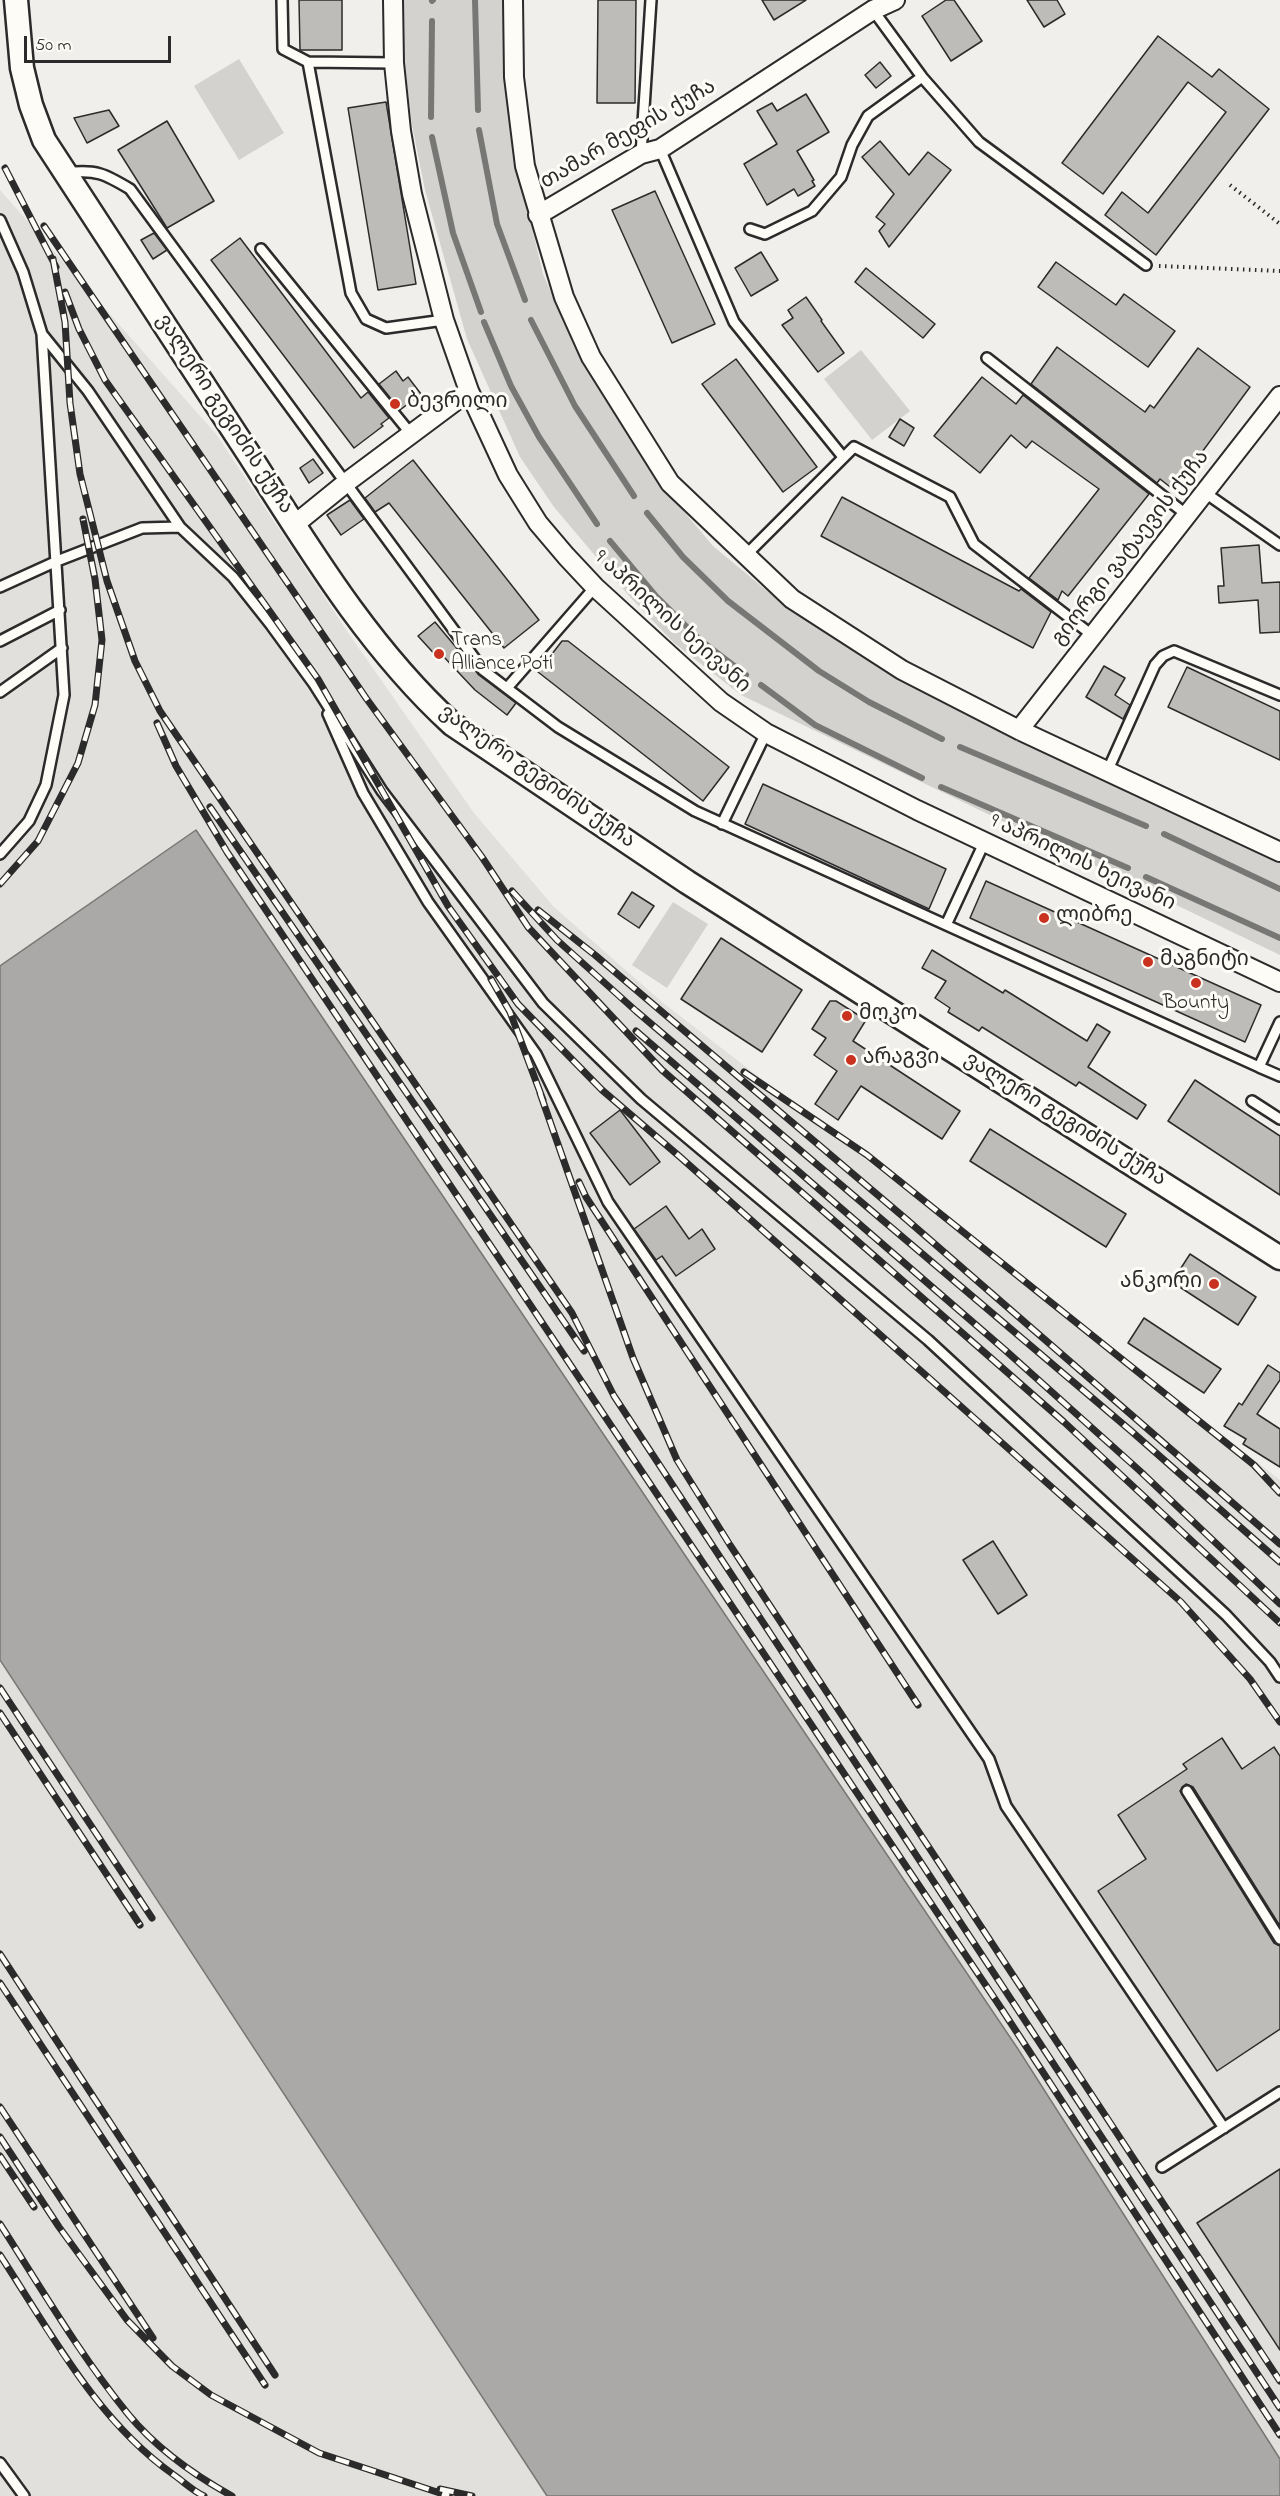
<!DOCTYPE html>
<html>
<head>
<meta charset="utf-8">
<style>
	body { margin:0 }
	#map { position:relative; width:1280px; height:2496px; overflow:hidden; background:#f0efeb; font-family:"Indie Flower",sans-serif }
	canvas { display:block }
	.scale { position:absolute; left:24px; top:36px; width:147px; height:27px; box-sizing:border-box; border:3px solid #2b2b2b; border-top:0; padding-left:8px; font-size:18px; line-height:21px; white-space:nowrap; color:#2b2b2b; -webkit-text-stroke:4px #fdfcf7; paint-order:stroke }
</style>
</head>
<body>
<div id="map">
<canvas width="1280" height="2496"></canvas>
<div class="scale">50 m</div>
</div>
<script>
const ctx = document.querySelector('canvas').getContext('2d');
ctx.lineJoin = 'round';
function fill(path, color) {
  ctx.fillStyle = color;
  ctx.fill(path, 'evenodd');
}
function trace(path, color, width, dash) {
  ctx.strokeStyle = color;
  ctx.lineWidth = width;
  ctx.lineCap = dash ? 'butt' : 'round';
  ctx.setLineDash(dash || []);
  ctx.stroke(path);
}
function drawText(font, color, halo, rows, align = 'center') {
  ctx.font = font + ' "Indie Flower","Noto Sans Georgian",sans-serif';
  ctx.lineWidth = 6;
  ctx.setLineDash([]);
  ctx.textBaseline = 'middle';
  ctx.strokeStyle = halo;
  ctx.fillStyle = color;
  for (const [text, x, y, turn = 0] of rows) {
    ctx.save();
    ctx.translate(x, y);
    ctx.rotate((+turn || 0) * Math.PI / 180);
    ctx.textAlign = isNaN(turn) ? turn : align;
    if (halo) ctx.strokeText(text, 0, 0);
    ctx.fillText(text, 0, 0);
    ctx.restore();
  }
}
fill(new Path2D(`
	M0 190 216 434 349 634 474 813 554 907 662 1002 1280 1480V2459L1018 2049 196 830 0 966Z
	M0 1660 547 2496H0Z`), '#e1e0dc');
fill(new Path2D(`
	M404 0H504L505 72 515 156 543 274 578 353 655 477 713 546 783 604 895 673 1009 735 1280 863V955L741 695 674 643 630 597 554 507 520 457 467 339 425 190 412 125 404 61Z
	M239 59 284 133 239 160 194 86Z
	M861 350 910 411 872 440 824 379Z
	M673 902 708 924 667 988 632 965Z`), '#d3d2cf');
const water = new Path2D(`
	M196 830 1018 2049 1280 2459V2496H547L0 1660V966Z`);
fill(water, '#aaa9a7');
trace(water, '#777775', 1.5);
trace(new Path2D(`
	M475 0 478 110
	M432 1 433 0
	M431 117 432 21
	M479 130 497 224 525 300
	M432 137 453 233 481 312
	M531 320 575 406 634 496
	M484 322 511 386 539 437 597 524
	M647 513 683 557 728 601 819 671 869 702 942 739
	M610 541 655 595 700 640 746 675
	M761 685 815 725 922 778
	M960 747 1146 826
	M941 787 1128 868
	M1164 834 1280 889
	M1146 877 1280 938`), '#777775', 6);
const building = new Path2D(`
	M299 0H342V50H300Z
	M598 0H636L635 103H597Z
	M762 0H806L774 20Z
	M946 0H954L982 41 951 61 922 16Z
	M1027 0H1057L1065 14 1044 27Z
	M1158 36 1212 77 1219 69 1269 109 1156 255 1105 215 1122 192 1148 213 1226 112 1188 82 1103 194 1062 163Z
	M880 62 891 76 876 88 865 75Z
	M806 94 829 132 797 151 814 180 812 181 815 186 798 196 794 189 767 205 744 164 777 144 757 111 772 103 777 111Z
	M386 102 416 284 378 290 348 108Z
	M109 110 119 126 87 143 74 118Z
	M167 121 214 201 167 228 118 150Z
	M880 141 909 175 928 152 951 170 889 247 879 231 885 224 876 217 894 194 862 157Z
	M655 191 715 324 672 343 612 210Z
	M154 233 167 250 153 259 141 240Z
	M240 238 361 398 368 392 389 418 381 424 383 426 354 448 211 260Z
	M761 252 778 280 751 296 735 268Z
	M1056 262 1116 305 1124 294 1175 331 1148 367 1038 287Z
	M866 268 935 324 923 338 855 282Z
	M806 297 822 320 821 321 844 353 818 372 782 325 793 318 788 310Z
	M1057 347 1145 412 1150 405 1154 408 1198 348 1250 387 1174 490 1160 479 1157 483 1031 384Z
	M736 359 817 467 783 492 702 384Z
	M396 371 403 381 408 377 421 394 400 410 379 384Z
	M982 377 1016 404 1023 395 1149 494 1068 596 1062 591 1058 600 1029 578 1099 489 1032 441 1026 448 1011 435 980 473 934 436Z
	M900 419 914 428 904 446 889 437Z
	M313 459 323 473 309 483 300 468Z
	M413 460 539 620 504 648 389 503 375 512 365 498Z
	M842 497 1019 591 1021 589 1051 612 1033 648 821 536Z
	M350 500 364 519 341 535 327 515Z
	M1259 545 1262 583 1280 582V632L1260 633 1258 600 1219 603 1218 586H1224L1221 548Z
	M435 622 479 675 516 703 507 715 475 690 443 656 439 659 418 636Z
	M562 641H568L729 767 703 801 538 672Z
	M1104 666 1125 678 1115 695 1130 705 1123 719 1086 697Z
	M1187 667 1280 711V760L1168 707Z
	M763 784 946 869 929 909 745 824Z
	M986 881 1261 1005 1245 1042 970 918Z
	M632 892 654 906 639 928 618 914Z
	M721 938 802 990 762 1052 681 999Z
	M932 950 1003 993 1005 990 1087 1041 1097 1024 1110 1032 1088 1067 1146 1105 1137 1119 1079 1082 1076 1086 982 1027 979 1031 948 1012 950 1008 935 998 946 981 922 968Z
	M830 1001H836L866 1020 853 1041 960 1111 942 1139 861 1086 838 1120 815 1104 837 1071 814 1055 826 1038 812 1029Z
	M1195 1080 1280 1136V1195L1168 1121Z
	M620 1110 660 1162 630 1185 590 1133Z
	M990 1129 1126 1214 1106 1247 970 1161Z
	M666 1206 689 1239 702 1229 715 1249 676 1276 662 1256 656 1260 634 1229Z
	M1190 1254 1256 1297 1238 1325 1172 1282Z
	M1144 1318 1221 1369 1204 1393 1128 1343Z
	M1268 1365 1280 1373V1380L1257 1414 1280 1429V1467L1243 1444 1246 1439 1224 1426 1239 1403 1242 1405Z
	M993 1541 1027 1595 998 1614 963 1560Z
	M1222 1738 1242 1769 1274 1747 1280 1756V1926L1193 1787 1186 1784 1180 1791 1274 1943 1280 1946V2029L1217 2071 1098 1891 1146 1859 1118 1815 1187 1769 1183 1764Z
	M1280 2169V2350L1197 2223Z`);
fill(building, '#bdbcb8');
trace(building, '#2b2b2b', 1.5);
const service = new Path2D(`
	M282 0 283 49 308 62 394 63
	M873 10 922 77 979 142 1146 265
	M308 62 351 293 366 319 386 328 444 320
	M660 149 734 322 843 457
	M641 154 651 0
	M66 173C96 169 105 174 130 189L483 670 558 727 695 811 1259 1067
	M0 220 23 272 42 334 64 695 46 785 29 821 0 854
	M750 229 765 234 812 211 841 177 852 145 868 116 922 77
	M261 249 411 434
	M42 334 88 391 180 527
	M987 358 1187 515
	M1204 492 1280 545
	M746 555 854 447 950 497 974 544 1092 635
	M0 587 57 561 142 528 180 527 233 577 271 625 314 684 382 791 543 1003 641 1099 928 1340 1226 1615 1270 1662 1280 1677
	M0 641 60 610
	M507 688 595 587
	M0 692 62 648
	M328 714 363 793 428 902 536 1054 608 1202 989 1759 1006 1806 1224 2128
	M1107 772 1155 665 1163 656 1174 651 1280 695
	M722 824 766 733
	M946 925 984 843
	M1280 1022 1259 1067 1280 1076
	M1252 1101 1280 1119
	M1187 1791 1280 1939
	M1162 2167 1280 2092
	M0 2463 24 2496`);
const minor = new Path2D(`
	M393 0 394 63 401 131 412 194 444 320 469 391 508 475 538 523 566 556 595 587 721 702 766 733 917 810 1280 982
	M513 0 514 77 525 166 564 297 591 357 670 483 792 599 902 670 1019 730 1280 852
	M538 215 641 154 660 149 873 10 895 0
	M294 525 347 482 469 391
	M1019 730 1280 396`);
const tertiary = new Path2D(`
	M16 0 22 68 31 105 44 140C113 245 181 351 250 456 310 550 369 648 452 724L687 882 1280 1258`);
trace(service, '#2b2b2b', 14);
trace(minor, '#2b2b2b', 22);
trace(tertiary, '#2b2b2b', 27);
trace(new Path2D(`
	M1230 185 1280 224
	M1159 266 1280 271`), '#2b2b2b', 4, [1.5, 4.5]);
trace(service, '#fdfcf7', 9);
trace(minor, '#fdfcf7', 18);
trace(tertiary, '#fdfcf7', 22);
const rail = new Path2D(`
	M5 168 56 267
	M44 226 366 698 482 857 528 927 662 1070 1064 1422 1280 1623
	M53 259 65 322 70 403 80 474 107 581 135 661 160 711 572 1313 614 1396 1280 2408
	M65 292 79 329 105 380 318 679 448 906 518 1004 602 1090 679 1156 1181 1602 1250 1679 1280 1722
	M157 723 176 766 227 852 1001 2008 1280 2435
	M210 807 584 1351
	M0 884 38 841 78 763 95 705 102 640 95 579 83 519
	M512 891 557 940 636 1011 1130 1430 1280 1562
	M538 910 595 955 906 1219 1280 1544
	M491 979 510 1012 543 1100
	M636 1031 1005 1350 1140 1471 1280 1604
	M744 1072 867 1155 1254 1465 1280 1493
	M540 1093 633 1358 677 1460 730 1545 1280 2381
	M579 1182 586 1197 918 1705
	M0 1688 152 1918
	M0 1713 140 1925
	M0 1954 275 2375
	M0 1983 265 2385
	M0 2107 153 2338
	M0 2137 59 2227 127 2320 172 2366 211 2395 319 2453 449 2496
	M0 2156 34 2207
	M0 2224C41 2288 80 2355 128 2414 156 2448 194 2475 232 2496
	M0 2255C51 2333 97 2421 174 2475 184 2482 193 2491 204 2496
	M440 2489 472 2496`);
trace(rail, '#2b2b2b', 7);
trace(rail, '#fdfcf7', 4.5, [14]);
for (const [x, y, r, color] of [
	[395,404,6,"#c8321e"],
	[439,654,6,"#c8321e"],
	[1044,918,6,"#c8321e"],
	[1148,962,6,"#c8321e"],
	[1196,983,6,"#c8321e"],
	[847,1016,6,"#c8321e"],
	[851,1060,6,"#c8321e"],
	[1214,1284,6,"#c8321e"]
]) {
  const dot = new Path2D();
  dot.arc(x, y, r, 0, 2 * Math.PI);
  ctx.fillStyle = color;
  ctx.fill(dot);
  trace(dot, '#fdfcf7', 2);
}
drawText('21px', '#2b2b2b', '#fdfcf7', [
	["თამარ მეფის ქუჩა",629,136,-30],
	["ვალერი გეგიძის ქუჩა",223,415,57],
	["გიორგი ვატაევის ქუჩა",1132,549,-52],
	["9 აპრილის ხეივანი",671,623,42],
	["ვალერი გეგიძის ქუჩა",536,778,35],
	["9 აპრილის ხეივანი",1082,864,25],
	["ვალერი გეგიძის ქუჩა",1064,1121,32]
]);
drawText('21px', '#2b2b2b', '#fdfcf7', [
	["ბევრილი",407,404],
	["Trans",451,642],
	["Alliance Poti",451,666],
	["ლიბრე",1056,918],
	["მაგნიტი",1160,962],
	["Bounty",1196,1005,"center"],
	["მოკო",859,1016],
	["არაგვი",863,1060],
	["ანკორი",1202,1284,"right"]
], 'left');
</script>
</body>
</html>
